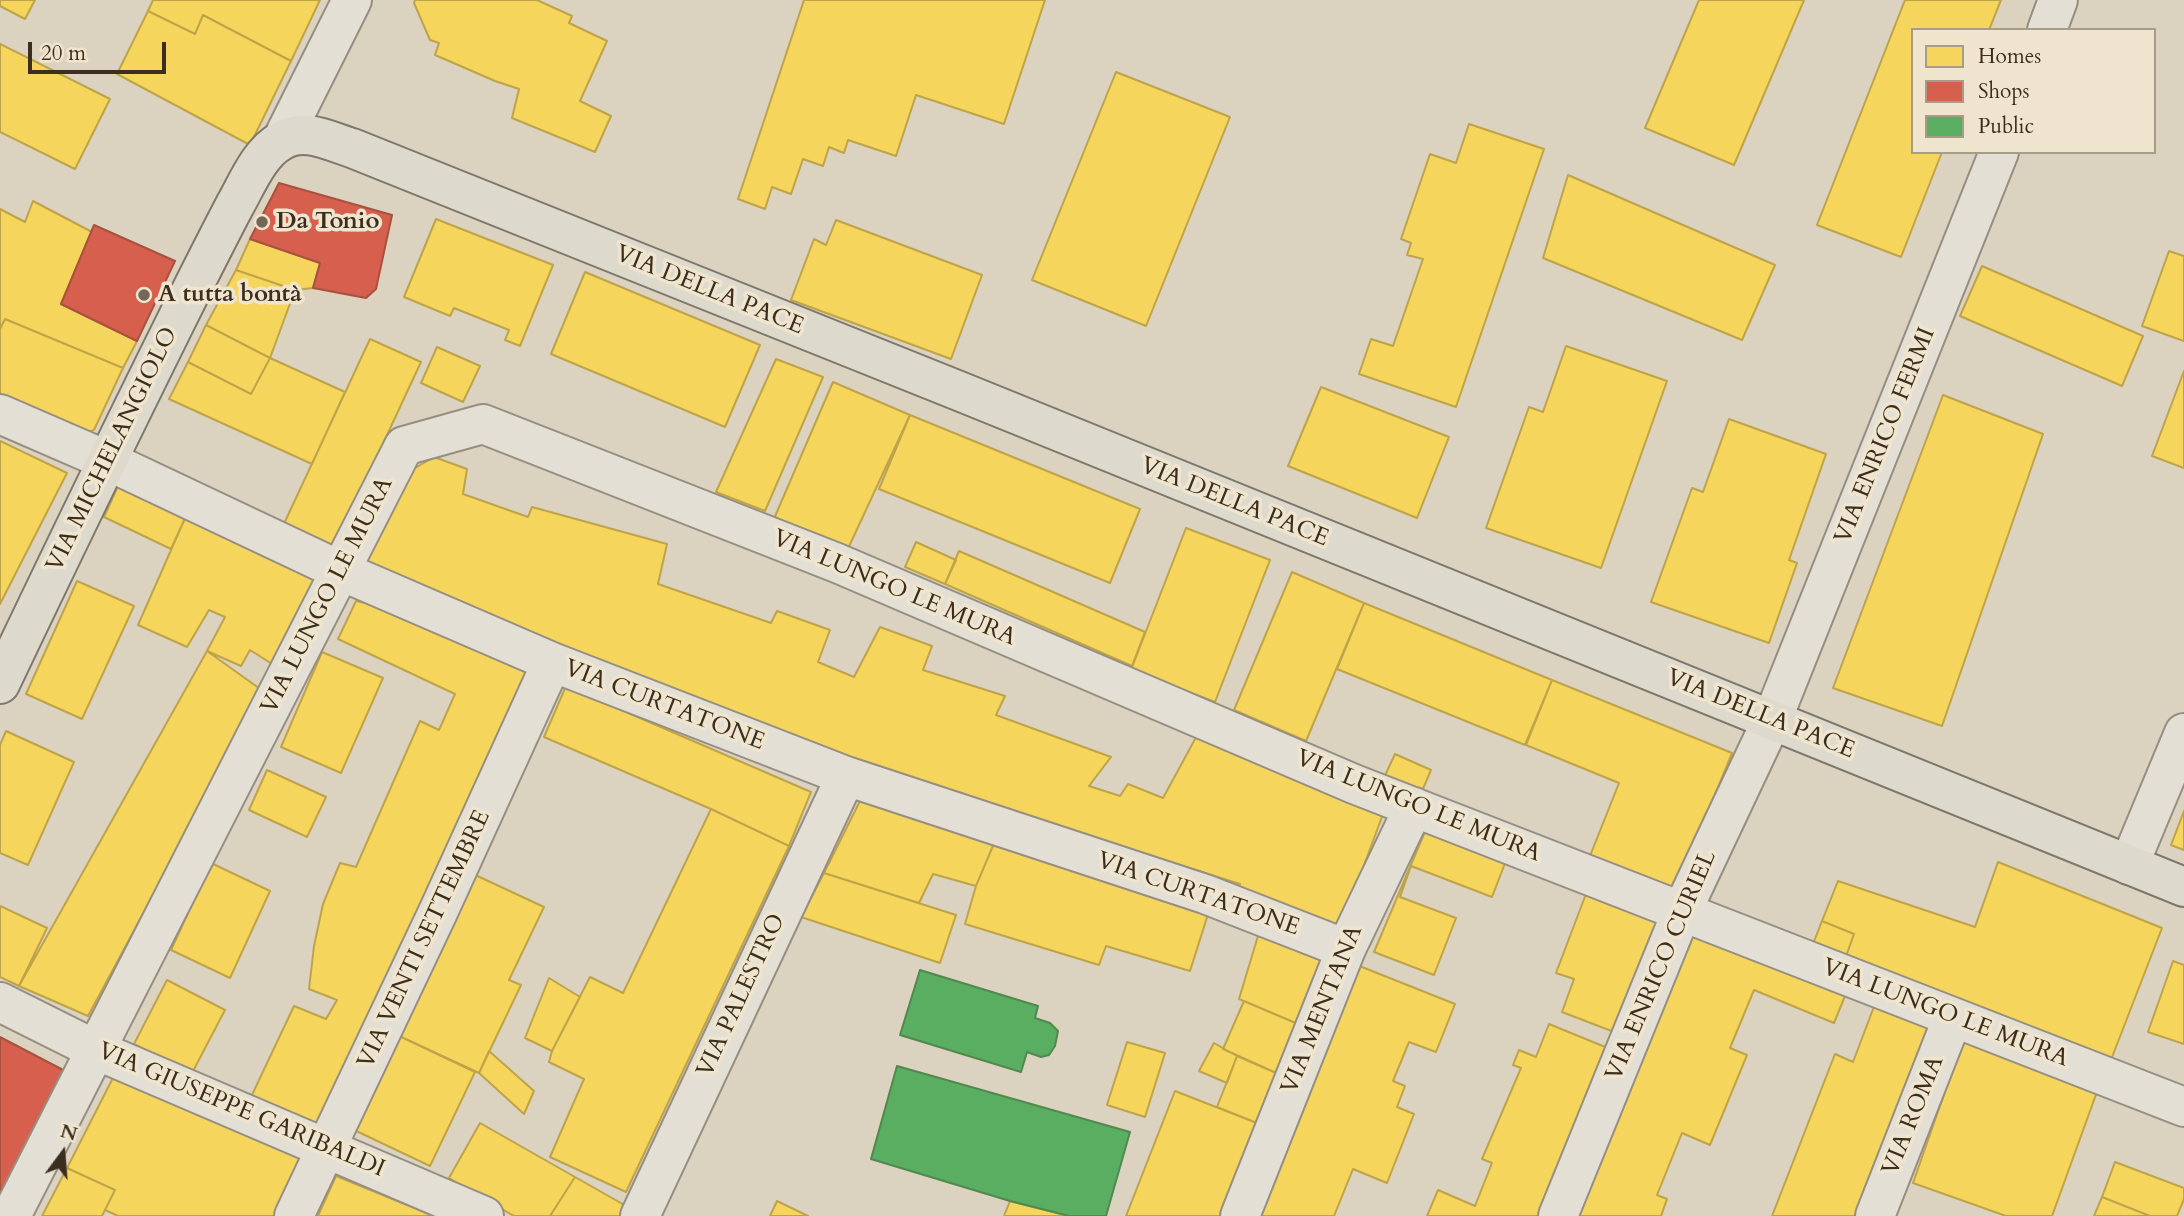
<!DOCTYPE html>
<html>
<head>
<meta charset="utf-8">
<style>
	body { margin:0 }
	#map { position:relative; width:2184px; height:1216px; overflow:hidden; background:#dbd2bf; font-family:Cardo,serif }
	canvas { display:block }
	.legend { position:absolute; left:1911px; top:28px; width:245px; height:126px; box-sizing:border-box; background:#efe5ce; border:2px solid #a79c88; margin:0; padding:9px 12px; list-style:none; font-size:21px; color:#3c2e1e }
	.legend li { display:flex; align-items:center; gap:14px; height:35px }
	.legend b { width:35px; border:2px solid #a79c88 }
	.north { position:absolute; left:28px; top:1118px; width:70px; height:70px; -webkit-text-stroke:5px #efe5ce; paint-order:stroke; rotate:16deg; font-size:19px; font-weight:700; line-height:28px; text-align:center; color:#3c2e1e }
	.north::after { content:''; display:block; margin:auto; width:24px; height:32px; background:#3c2e1e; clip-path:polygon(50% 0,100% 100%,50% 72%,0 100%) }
	.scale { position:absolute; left:28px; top:42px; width:138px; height:32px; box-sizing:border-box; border:4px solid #3c2e1e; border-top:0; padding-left:9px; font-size:21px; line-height:24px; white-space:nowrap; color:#3c2e1e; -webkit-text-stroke:5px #efe5ce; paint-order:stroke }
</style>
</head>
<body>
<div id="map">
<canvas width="2184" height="1216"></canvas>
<ul class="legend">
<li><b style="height:19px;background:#f6d55c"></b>Homes</li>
<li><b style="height:19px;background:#d6604d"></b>Shops</li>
<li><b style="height:19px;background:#5aae61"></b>Public</li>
</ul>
<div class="north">N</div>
<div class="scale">20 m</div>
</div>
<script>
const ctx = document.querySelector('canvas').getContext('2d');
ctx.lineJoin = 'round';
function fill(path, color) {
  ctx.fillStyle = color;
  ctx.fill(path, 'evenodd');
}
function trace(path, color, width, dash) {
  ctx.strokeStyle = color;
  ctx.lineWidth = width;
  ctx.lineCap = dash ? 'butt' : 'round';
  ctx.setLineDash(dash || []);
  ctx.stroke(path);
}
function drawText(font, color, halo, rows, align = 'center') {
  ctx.font = font + ' Cardo,serif';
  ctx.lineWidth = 7;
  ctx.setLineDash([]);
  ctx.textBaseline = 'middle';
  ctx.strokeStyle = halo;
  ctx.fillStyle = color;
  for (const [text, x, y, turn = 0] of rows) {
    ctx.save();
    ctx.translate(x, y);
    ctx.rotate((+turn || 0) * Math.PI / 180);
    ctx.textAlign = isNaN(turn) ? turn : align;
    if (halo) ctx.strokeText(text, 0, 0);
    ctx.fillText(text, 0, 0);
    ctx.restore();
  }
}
const homes = new Path2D(`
	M0 0H35L25 19 0 6Z
	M153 0H320L291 61 203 15 195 34 148 11Z
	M415 0H537L572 16 569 23 607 41 580 101 611 116 595 152 512 118 519 89 495 81 435 55 439 43 430 40 414 3Z
	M804 0H1045L1004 124 916 95 896 156 848 140 844 153 829 147 823 166 803 159 791 194 772 187 765 209 738 199Z
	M1699 0H1804L1734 165 1645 128Z
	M1905 0H2001L1989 30H1913V152H1942L1901 257 1817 225Z
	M148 11 195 34 203 15 291 61 250 145 117 74Z
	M0 44 110 99 75 169 0 132Z
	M1116 72 1230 117 1146 326 1032 280Z
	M1469 124 1544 149 1456 407 1359 374 1371 339 1393 346 1423 259 1407 255 1411 243 1401 239 1430 154 1456 163Z
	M1568 175 1775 265 1742 340 1543 258Z
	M33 201 92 232 61 304 137 341 123 368 5 319 0 329V209L25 222Z
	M436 219 553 265 520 346 505 340 509 330 454 308 450 316 404 297Z
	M836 220 982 275 951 359 791 300 814 239 826 245Z
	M250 239 320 263 313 288 295 290 236 270Z
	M2169 251 2184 256V341L2142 326Z
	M1982 266 2143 336 2122 386 1960 316Z
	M236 270 295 290 270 358 206 325Z
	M585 272 760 345 725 427 551 354Z
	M5 319 123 368 94 430 72 437 0 402V329Z
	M206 325 270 358 251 394 188 362Z
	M370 339 421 362 333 551 282 528Z
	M1566 346 1667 381 1601 568 1486 528 1529 407 1543 412Z
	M437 347 480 366 463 402 421 383Z
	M270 358 345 392 312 464 169 399 188 362 251 394Z
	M776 359 823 377 765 511 716 492Z
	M2184 371V468L2152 456Z
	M833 382 910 415 846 553 773 521Z
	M1321 387 1449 437 1417 518 1288 466Z
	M1943 395 2043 434 1942 726 1833 688Z
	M910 415 1140 509 1110 583 879 489Z
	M1729 419 1826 454 1789 560 1797 563 1769 643 1651 602 1692 488 1703 492Z
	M0 441 67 473 0 604Z
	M434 457 467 469 463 494 528 517 532 507 667 544 658 584 771 623 777 611 830 630 818 662 854 677 880 627 932 646 923 670 1005 696 996 715 1111 757 1089 786 1120 796 1128 784 1163 798 1200 730 1386 806 1340 930 1238 889 1240 884 1068 830 784 738 357 562 398 478Z
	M119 484 186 516 171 549 104 517Z
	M186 516 326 579 280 669 250 650 241 666 207 651 225 617 209 610 187 647 138 625Z
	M1186 528 1270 560 1215 702 1131 670Z
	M916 542 956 560 945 584 905 567Z
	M959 551 1145 632 1132 666 945 584Z
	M1292 572 1364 603 1306 741 1234 710Z
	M77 581 134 606 82 719 26 694Z
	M356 601 390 608 541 671 320 1131 251 1097 294 1006 326 1019 337 1000 309 989 314 946 323 904 340 863 356 867 420 721 439 730 455 694 338 639Z
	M1364 603 1552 680 1525 745 1337 669Z
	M207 651 263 691 88 1016 19 986Z
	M322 652 383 678 341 773 281 747Z
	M1552 680 1732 753 1674 896 1588 861 1619 783 1526 745Z
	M566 686 811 792 789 846 711 809 544 737Z
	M6 731 74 762 28 865 0 853V745Z
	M1395 754 1431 770 1419 798 1382 782Z
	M267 770 326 797 307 837 249 810Z
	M860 801 995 841 976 886 933 874 919 903 824 873Z
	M711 809 789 846 626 1192 550 1157 584 1079 549 1062 552 1051 590 977 623 993Z
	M2184 811V850L2171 845Z
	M1427 827 1507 858 1492 897 1411 866 1400 897 1456 918 1434 975 1374 952Z
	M995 841 1209 911 1190 971 1106 946 1099 965 965 924 976 886Z
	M1998 862 2162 928 2109 1065 1844 962 1854 934 1822 921 1838 881 1975 927Z
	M211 863 270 891 230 978 171 950Z
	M471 873 544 907 509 980 521 985 479 1073 395 1034Z
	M824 873 956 915 940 963 801 917Z
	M1589 886 1669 916 1622 1035 1562 1012 1574 979 1556 973Z
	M0 906 47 928 19 986 0 977Z
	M1822 921 1854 934 1844 962 1811 949Z
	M1261 926 1335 957 1305 1027 1239 999Z
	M1687 927 1847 991 1834 1023 1754 990 1730 1048 1747 1055 1710 1145 1682 1133 1657 1195 1667 1199 1661 1216H1569Z
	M2173 961 2184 965V1044L2148 1032Z
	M1357 965 1455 1004 1436 1052 1409 1042 1393 1081 1405 1086 1397 1107 1414 1114 1387 1183 1353 1169 1334 1216H1256Z
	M549 978 580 997 552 1051 525 1038Z
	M167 980 225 1010 191 1075 134 1044Z
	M1244 1001 1305 1027 1283 1076 1223 1049Z
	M1875 1004 1932 1026 1858 1216H1772L1835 1054 1853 1062Z
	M1549 1024 1615 1051 1548 1216H1427L1438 1190 1475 1206 1492 1163 1482 1159 1521 1068 1513 1065 1519 1050 1536 1057Z
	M395 1034 475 1072 430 1166 350 1128Z
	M1963 1040 2098 1089 2052 1216H2006L1913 1183Z
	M1127 1042 1165 1053 1145 1117 1107 1105Z
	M1214 1043 1237 1056 1227 1083 1199 1071Z
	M489 1051 534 1091 524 1114 479 1073Z
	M1237 1056 1283 1076 1262 1125 1217 1107Z
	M117 1070 306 1158 278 1216H118L105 1210 115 1190 67 1168Z
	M1175 1091 1262 1125 1227 1216H1126Z
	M480 1123 575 1177 550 1216H514L449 1178Z
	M2115 1162 2184 1188V1199L2177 1216H2150L2102 1197Z
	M67 1168 115 1190 102 1216H42Z
	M336 1176 434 1216H318Z
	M575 1177 626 1206 621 1216H550Z
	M2102 1197 2150 1216H2094Z
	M777 1201 808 1216H770Z
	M1010 1201 1069 1216H1004Z`);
fill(homes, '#f6d55c');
trace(homes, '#bea349', 2);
const shops = new Path2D(`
	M279 183 392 215 376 289 366 298 313 288 320 263 250 239Z
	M94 225 175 261 137 341 61 304Z
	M0 1037 67 1072 0 1201Z`);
fill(shops, '#d6604d');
trace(shops, '#a8513f', 2);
const public = new Path2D(`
	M920 970 1038 1006 1035 1018 1050 1023 1058 1031 1055 1046 1049 1055 1041 1057 1027 1052 1021 1072 900 1035Z
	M897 1066 1130 1132 1106 1216H1069L1010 1201 871 1159Z`);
fill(public, '#5aae61');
trace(public, '#51884d', 2);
const minor = new Path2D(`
	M2047 30 2058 0
	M282 140 352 0
	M0 414 106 460 341 571 552 662 846 776 1205 894 1346 949
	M2129 865 2184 733
	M0 1002 96 1050 484 1216
	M11 1216 404 446 483 424 837 563 1354 784 2184 1107
	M294 1216 438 912 552 662
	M640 1216 846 776
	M1240 1216 1346 949 1414 807
	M1558 1216 1682 911 1772 720 1999 152
	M1875 1216 1953 1017`);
const major = new Path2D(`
	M0 684C58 562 117 440 177 319 196 281 215 243 235 205 247 184 259 153 281 141 304 127 329 141 352 148L964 393 2184 887`);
trace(minor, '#958e81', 42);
trace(major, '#7e776c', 42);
trace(minor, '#e3dfd5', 38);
trace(major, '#ded9cd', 38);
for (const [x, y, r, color] of [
	[262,222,7,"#746756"],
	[144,295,7,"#746756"]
]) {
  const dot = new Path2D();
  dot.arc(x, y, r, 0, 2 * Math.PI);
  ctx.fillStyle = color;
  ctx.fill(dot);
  trace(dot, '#efe5ce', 2.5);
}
drawText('bold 24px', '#3c2e1e', '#efe5ce', [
	["Da Tonio",276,222],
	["A tutta bontà",158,295]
], 'left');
drawText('24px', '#3c2e1e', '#efe5ce', [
	["VIA DELLA PACE",709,291,22],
	["VIA ENRICO FERMI",1886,436,-68],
	["VIA MICHELANGIOLO",113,450,-64],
	["VIA DELLA PACE",1234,503,22],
	["VIA LUNGO LE MURA",894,589,23],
	["VIA LUNGO LE MURA",328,596,-63],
	["VIA CURTATONE",664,706,21],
	["VIA DELLA PACE",1760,715,22],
	["VIA LUNGO LE MURA",1418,807,22],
	["VIA CURTATONE",1198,895,19],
	["VIA VENTI SETTEMBRE",425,940,-65],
	["VIA ENRICO CURIEL",1662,966,-67],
	["VIA PALESTRO",742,996,-65],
	["VIA MENTANA",1323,1010,-68],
	["VIA LUNGO LE MURA",1945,1014,21],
	["VIA GIUSEPPE GARIBALDI",241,1111,23],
	["VIA ROMA",1914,1116,-68]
]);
</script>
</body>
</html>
